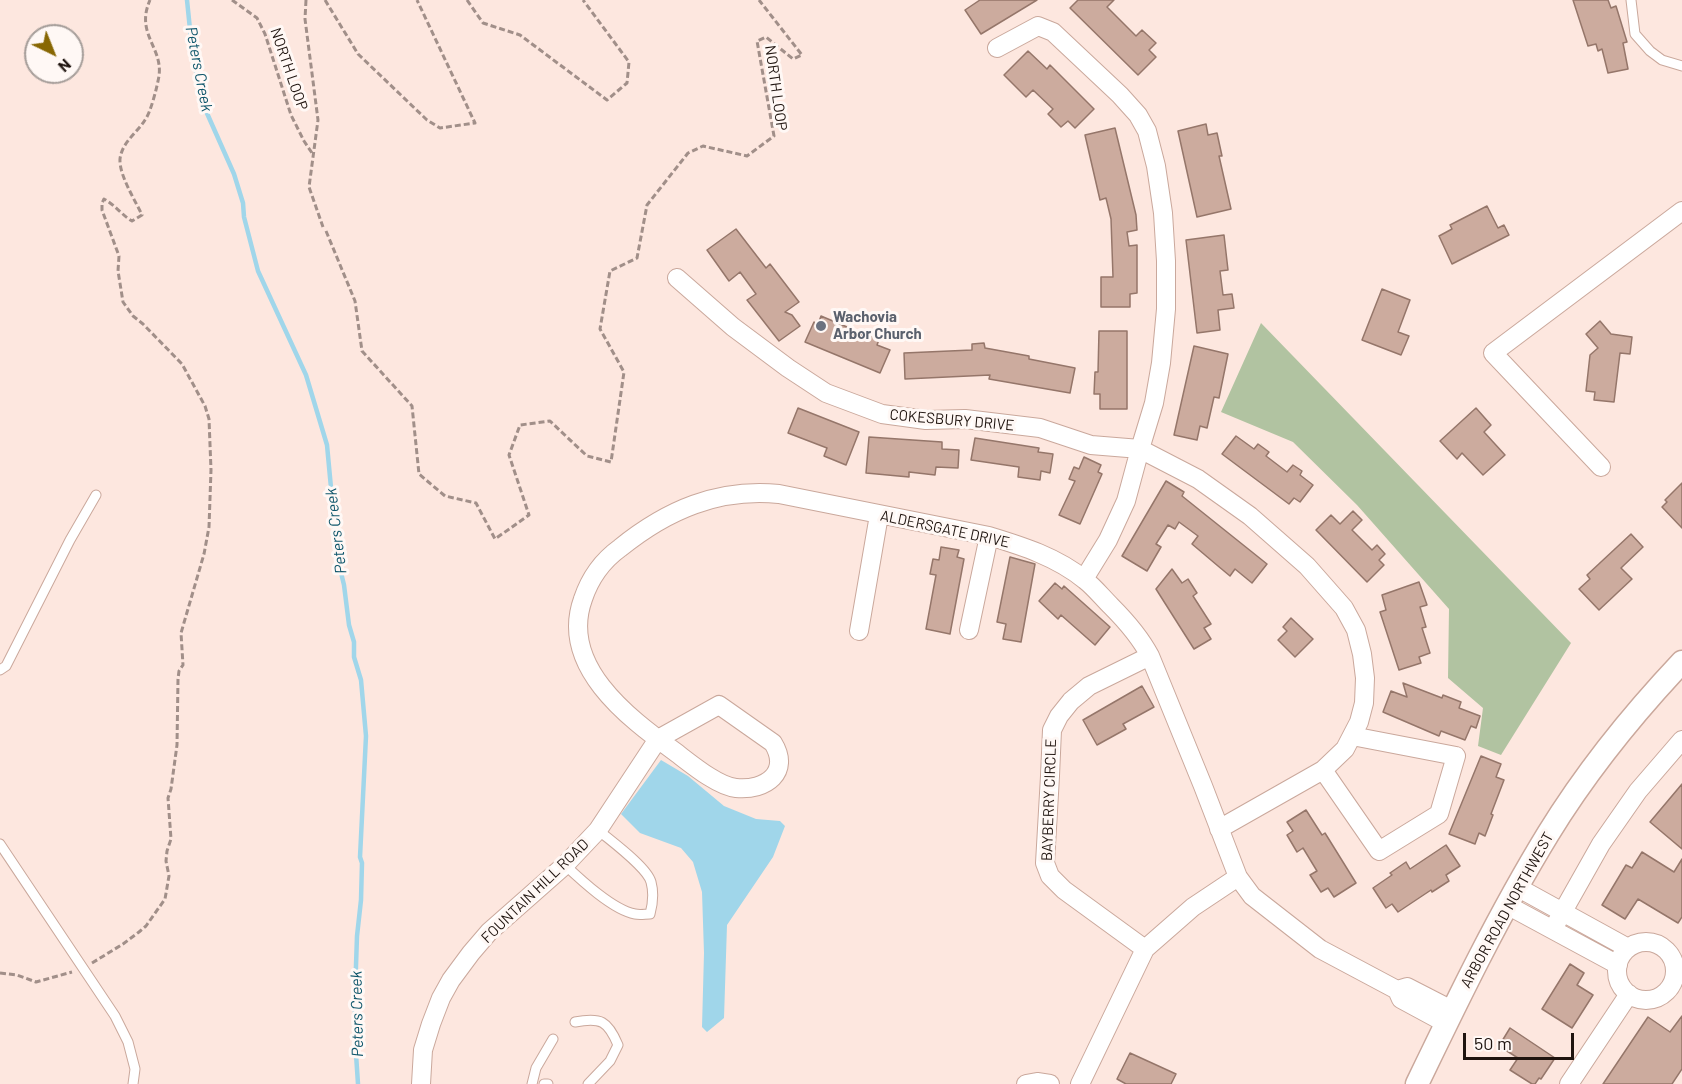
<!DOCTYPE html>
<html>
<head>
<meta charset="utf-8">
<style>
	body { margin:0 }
	#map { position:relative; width:1682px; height:1084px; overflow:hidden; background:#fde7df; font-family:Barlow,sans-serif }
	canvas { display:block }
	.north { position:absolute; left:24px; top:24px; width:60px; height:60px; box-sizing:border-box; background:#fff8f5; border:2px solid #a59d99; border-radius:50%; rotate:137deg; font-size:16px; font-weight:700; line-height:24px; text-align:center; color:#1f140f }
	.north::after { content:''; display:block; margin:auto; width:21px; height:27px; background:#886703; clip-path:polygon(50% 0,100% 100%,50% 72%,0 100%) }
	.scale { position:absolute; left:1463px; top:1033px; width:111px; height:27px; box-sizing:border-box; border:3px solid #1f140f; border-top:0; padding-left:8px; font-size:18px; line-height:21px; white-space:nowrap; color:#1f140f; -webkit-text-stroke:4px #fff8f5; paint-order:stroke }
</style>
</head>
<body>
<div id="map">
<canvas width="1682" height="1084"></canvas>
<div class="north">N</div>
<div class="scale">50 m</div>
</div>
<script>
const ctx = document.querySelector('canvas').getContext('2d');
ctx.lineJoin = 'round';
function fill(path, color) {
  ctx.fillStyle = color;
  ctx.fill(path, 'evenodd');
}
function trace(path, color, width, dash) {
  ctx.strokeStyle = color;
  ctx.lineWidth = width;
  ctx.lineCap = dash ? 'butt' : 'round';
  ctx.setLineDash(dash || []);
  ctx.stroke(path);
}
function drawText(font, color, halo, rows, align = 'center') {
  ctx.font = font + ' Barlow,sans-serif';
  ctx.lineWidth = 6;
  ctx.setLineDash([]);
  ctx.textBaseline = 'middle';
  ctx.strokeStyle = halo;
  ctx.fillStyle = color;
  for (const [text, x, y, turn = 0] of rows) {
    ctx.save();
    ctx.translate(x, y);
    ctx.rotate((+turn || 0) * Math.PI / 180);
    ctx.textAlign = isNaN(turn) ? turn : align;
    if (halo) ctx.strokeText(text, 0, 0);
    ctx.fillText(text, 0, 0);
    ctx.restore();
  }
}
fill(new Path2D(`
	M1261 323 1571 643 1501 755 1478 746 1483 708 1448 678 1449 609 1357 505 1293 442 1221 412Z`), '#b1c3a1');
fill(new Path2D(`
	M661 760 688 776 724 806 756 819 780 821 785 826 773 857 727 925 724 1018 707 1032 702 1027 704 953 702 892 693 862 681 848 640 833 621 814Z`), '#a0d6ea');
trace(new Path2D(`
	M187 0 192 49 199 88 206 111 234 174 243 203 244 217 258 271 306 375 327 445 334 520 335 548 344 585 349 625 354 642V657L361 680 366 736 360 857 362 863 361 900 357 936 355 995V1039L358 1084`), '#a0d6ea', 4.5);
const building = new Path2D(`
	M980 0H1037L981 34 965 10Z
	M1078 0H1114L1107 7 1136 36 1142 30 1156 43 1149 50 1156 57 1138 75 1070 8Z
	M1573 0H1608L1611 8 1616 6 1627 42 1623 43 1628 69 1608 73 1602 49 1598 51 1596 44 1588 46Z
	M1028 51 1047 69 1050 65 1094 109 1075 128 1068 121 1061 127 1048 114 1053 109 1033 90 1026 97 1004 75Z
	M1206 124 1208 135 1217 133 1222 156H1219L1231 209 1197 217 1178 131Z
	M1115 128 1136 215 1137 230 1127 232 1129 246 1137 245V293L1130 294V307H1101V277H1113L1111 219 1106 198 1100 200 1085 135Z
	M1487 206 1498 228 1504 225 1509 235 1452 264 1439 236 1452 229 1450 225Z
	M736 229 766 268 770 264 799 302 785 312 792 315 800 326 779 341 747 300 756 294 740 272 729 281 707 250Z
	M1224 235 1228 270 1220 271 1223 295 1232 294 1234 308 1218 310 1220 330 1197 333 1186 240Z
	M1382 289 1410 300 1398 332 1409 336 1401 355 1362 340Z
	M821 316 866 335 867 332 880 337 877 345 890 350 880 373 805 342 814 322 817 327Z
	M1600 321 1611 334 1632 337 1630 354 1620 353 1614 402 1594 400 1595 392 1586 391 1590 355 1598 348 1586 334Z
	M1099 331H1127V409H1100V394H1094L1095 372H1098Z
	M984 343 985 348 1029 356V359L1075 368 1070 393 989 379 990 375 905 379 904 353 972 350V344Z
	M1194 346 1228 354 1219 398 1214 397 1207 428 1200 426 1197 440 1174 435Z
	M798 408 859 432 846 465 824 456 827 448 788 433Z
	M1476 408 1491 425 1484 432 1505 455 1483 475 1462 453 1457 459 1440 441Z
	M1236 436 1254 449 1258 444 1269 452 1266 456 1287 472 1293 465 1302 471 1300 475 1313 485 1300 502 1294 498 1289 504 1222 454Z
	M869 437 942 442V449L959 450 958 468 936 467 935 475 909 472V477L866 473Z
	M975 438 1039 448 1038 452 1053 454 1050 473 1041 471 1040 480 1018 477 1019 467 971 460Z
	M1084 457 1101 465 1098 472 1102 474 1080 524 1059 515 1075 481 1069 479 1074 467 1079 469Z
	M1166 481 1184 492 1182 496 1267 564 1252 583 1235 569 1230 576 1218 566 1192 544 1198 536 1179 522 1175 529 1168 525 1156 544 1161 547 1147 571 1122 556Z
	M1682 483V528L1662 507 1667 502 1665 500Z
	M1353 511 1362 520 1352 530 1372 550 1377 545 1385 554 1379 560 1384 565 1367 582 1316 530 1331 515 1340 524Z
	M1631 534 1643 547 1621 568 1632 579 1599 610 1579 589 1590 579 1587 575Z
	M941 547 959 550 957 557 964 559 950 634 926 629 936 575 930 574 933 559 939 560Z
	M1010 557 1035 564 1021 642 1003 639 1006 624 997 622Z
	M1172 569 1182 583 1188 579 1197 593 1193 596 1211 624 1204 628 1211 639 1194 649 1156 589Z
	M1419 582 1427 605 1420 607 1426 627 1422 628 1430 653 1419 657 1421 663 1399 670 1380 612 1386 610 1382 595Z
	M1055 583 1062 589 1064 586 1110 627 1095 645 1061 615 1058 619 1039 601Z
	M1291 618 1313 639 1295 657 1278 640 1287 631 1283 627Z
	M1403 683 1442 698 1443 695 1461 702 1459 708 1480 716 1476 728 1471 726 1465 740 1441 731 1439 736 1383 712 1391 691 1407 697Z
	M1142 686 1154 707 1123 724 1126 729 1097 745 1083 720Z
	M1481 756 1501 764 1496 777 1504 780 1491 814 1493 815 1485 836 1479 833 1475 844 1449 834Z
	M1682 784V849L1650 822Z
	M1306 810 1322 835 1325 833 1356 883 1334 897 1328 888 1321 892 1310 875 1317 871 1303 848 1297 852 1287 835 1293 831 1287 822Z
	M1446 845 1460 866 1446 875 1449 881 1432 892 1431 890 1398 912 1392 904 1386 908 1373 888 1392 875 1390 873 1406 862 1410 869Z
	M1642 852 1674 872 1682 859V917L1678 923 1638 899 1625 919 1602 905 1626 865 1632 868Z
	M1570 964 1584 973 1577 985 1593 995 1572 1028 1542 1009Z
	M1682 1016V1069L1672 1084H1603L1648 1017 1670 1032Z
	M1510 1028 1555 1058 1541 1079 1539 1078 1535 1084H1532L1510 1070 1518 1058 1499 1046Z
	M1130 1053 1176 1074 1171 1084H1126L1117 1079Z`);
fill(building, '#ccab9e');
trace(building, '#95766a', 1.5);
const service = new Path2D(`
	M1631 0 1635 34 1650 51 1662 60 1682 66
	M0 670 6 666 70 540 96 495
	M0 844 115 1016 128 1042 135 1069 133 1084
	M565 865C581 880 613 910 635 914 640 915 645 914 650 914 653 903 654 893 651 882 647 867 611 841 598 830
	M575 1022C601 1017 608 1021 618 1045L610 1061 588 1084
	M532 1084 536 1068 553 1039
	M544 1084H548`);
const minor = new Path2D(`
	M997 48 1038 26 1053 32 1120 95 1138 115 1147 131 1156 166 1163 213 1166 261V309L1161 363 1154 403 1140 449 1126 501 1108 540 1084 579
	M677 278 733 327 788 368 826 393 882 414 926 420 965 419 1040 428 1091 445 1140 449 1198 479 1250 516 1307 566 1344 608 1356 630 1362 654 1365 678 1364 703 1359 722 1345 749 1323 770 1219 829
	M1601 467 1493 353 1682 211
	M969 630 989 536
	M859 631 879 515
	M1323 770 1379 851 1439 814 1456 756 1352 736
	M1517 887 1628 948
	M1507 905 1618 965
	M1553 929 1601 844 1638 791 1682 740
	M1617 971a29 29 0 1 1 58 0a29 29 0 1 1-58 0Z
	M1145 949 1064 890 1050 876 1045 863 1050 776 1052 730 1059 716 1071 701 1089 686 1150 656
	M421 1084 423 1050 431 1024 441 998 451 980 471 953 489 932 565 865 598 830 658 739 719 705 773 743C791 772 766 791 736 788 717 786 690 763 674 751 627 717 559 665 583 599 590 578 602 561 620 548 667 510 718 488 779 494L989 536C1022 546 1057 557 1085 580 1094 587 1102 597 1111 606 1126 621 1140 637 1150 656L1203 786 1238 877 1252 896 1320 949 1397 990 1401 999 1438 1019 1449 1017 1444 1006 1407 987 1397 990
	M1026 1084 1037 1082 1050 1084
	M1080 1084 1145 949 1193 907 1238 877
	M1569 1084 1629 994`);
const tertiary = new Path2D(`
	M1417 1084C1458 999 1499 914 1548 834 1586 772 1632 715 1682 662`);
trace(service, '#caa89c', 11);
trace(minor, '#caa89c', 20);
trace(tertiary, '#caa89c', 25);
trace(new Path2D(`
	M232 0 257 18 265 34 291 115 304 141 312 153
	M306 0 305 19 318 120 309 187 323 227
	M325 0 358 54 427 120 440 128 475 123 417 0
	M467 0 483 23 520 35 607 100 627 83 629 62 583 0
	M326 231 355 301 362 351 412 406 419 474 445 496 476 503 495 539 529 515 509 455 520 425 550 421 587 456 611 462 624 372 600 329 610 271 637 258 647 205 688 153 703 146 747 156 774 136 757 41 766 37 793 59 802 55 759 0
	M92 963 123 944 139 932 146 926 165 899 169 876 166 861 167 851 171 839 168 798 171 789 177 745 178 679 179 671 183 665 181 633 204 554 209 527 211 470 209 419 205 406 182 364 143 324 133 316 123 302 118 271 119 256 102 210V203L104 199C115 205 123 216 132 221L142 215C135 200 119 175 120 159 122 142 137 133 145 120 151 112 157 87 159 76 163 47 135 34 150 0
	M0 973 17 975 36 982 72 972`), '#a18f89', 3, [6, 3]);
trace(service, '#fff', 9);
trace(minor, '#fff', 18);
trace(tertiary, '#fff', 22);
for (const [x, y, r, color] of [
	[821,326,6,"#6b7280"]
]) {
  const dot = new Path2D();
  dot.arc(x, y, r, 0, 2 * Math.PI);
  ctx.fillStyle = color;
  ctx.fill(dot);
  trace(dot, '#fff8f5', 2);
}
drawText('15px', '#1f140f', '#fff8f5', [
	["NORTH LOOP",289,69,71],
	["NORTH LOOP",776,88,82],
	["COKESBURY DRIVE",952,420,5],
	["ALDERSGATE DRIVE",945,529,12],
	["BAYBERRY CIRCLE",1049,800,-88],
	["FOUNTAIN HILL ROAD",535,891,-44],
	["ARBOR ROAD NORTHWEST",1507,910,-61]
]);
drawText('bold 15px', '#5b616d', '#fff8f5', [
	["Wachovia",833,317],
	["Arbor Church",833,334]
], 'left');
drawText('italic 16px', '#10576c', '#fff8f5', [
	["Peters Creek",199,69,79],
	["Peters Creek",336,531,-97],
	["Peters Creek",357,1014,-91]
]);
</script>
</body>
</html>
